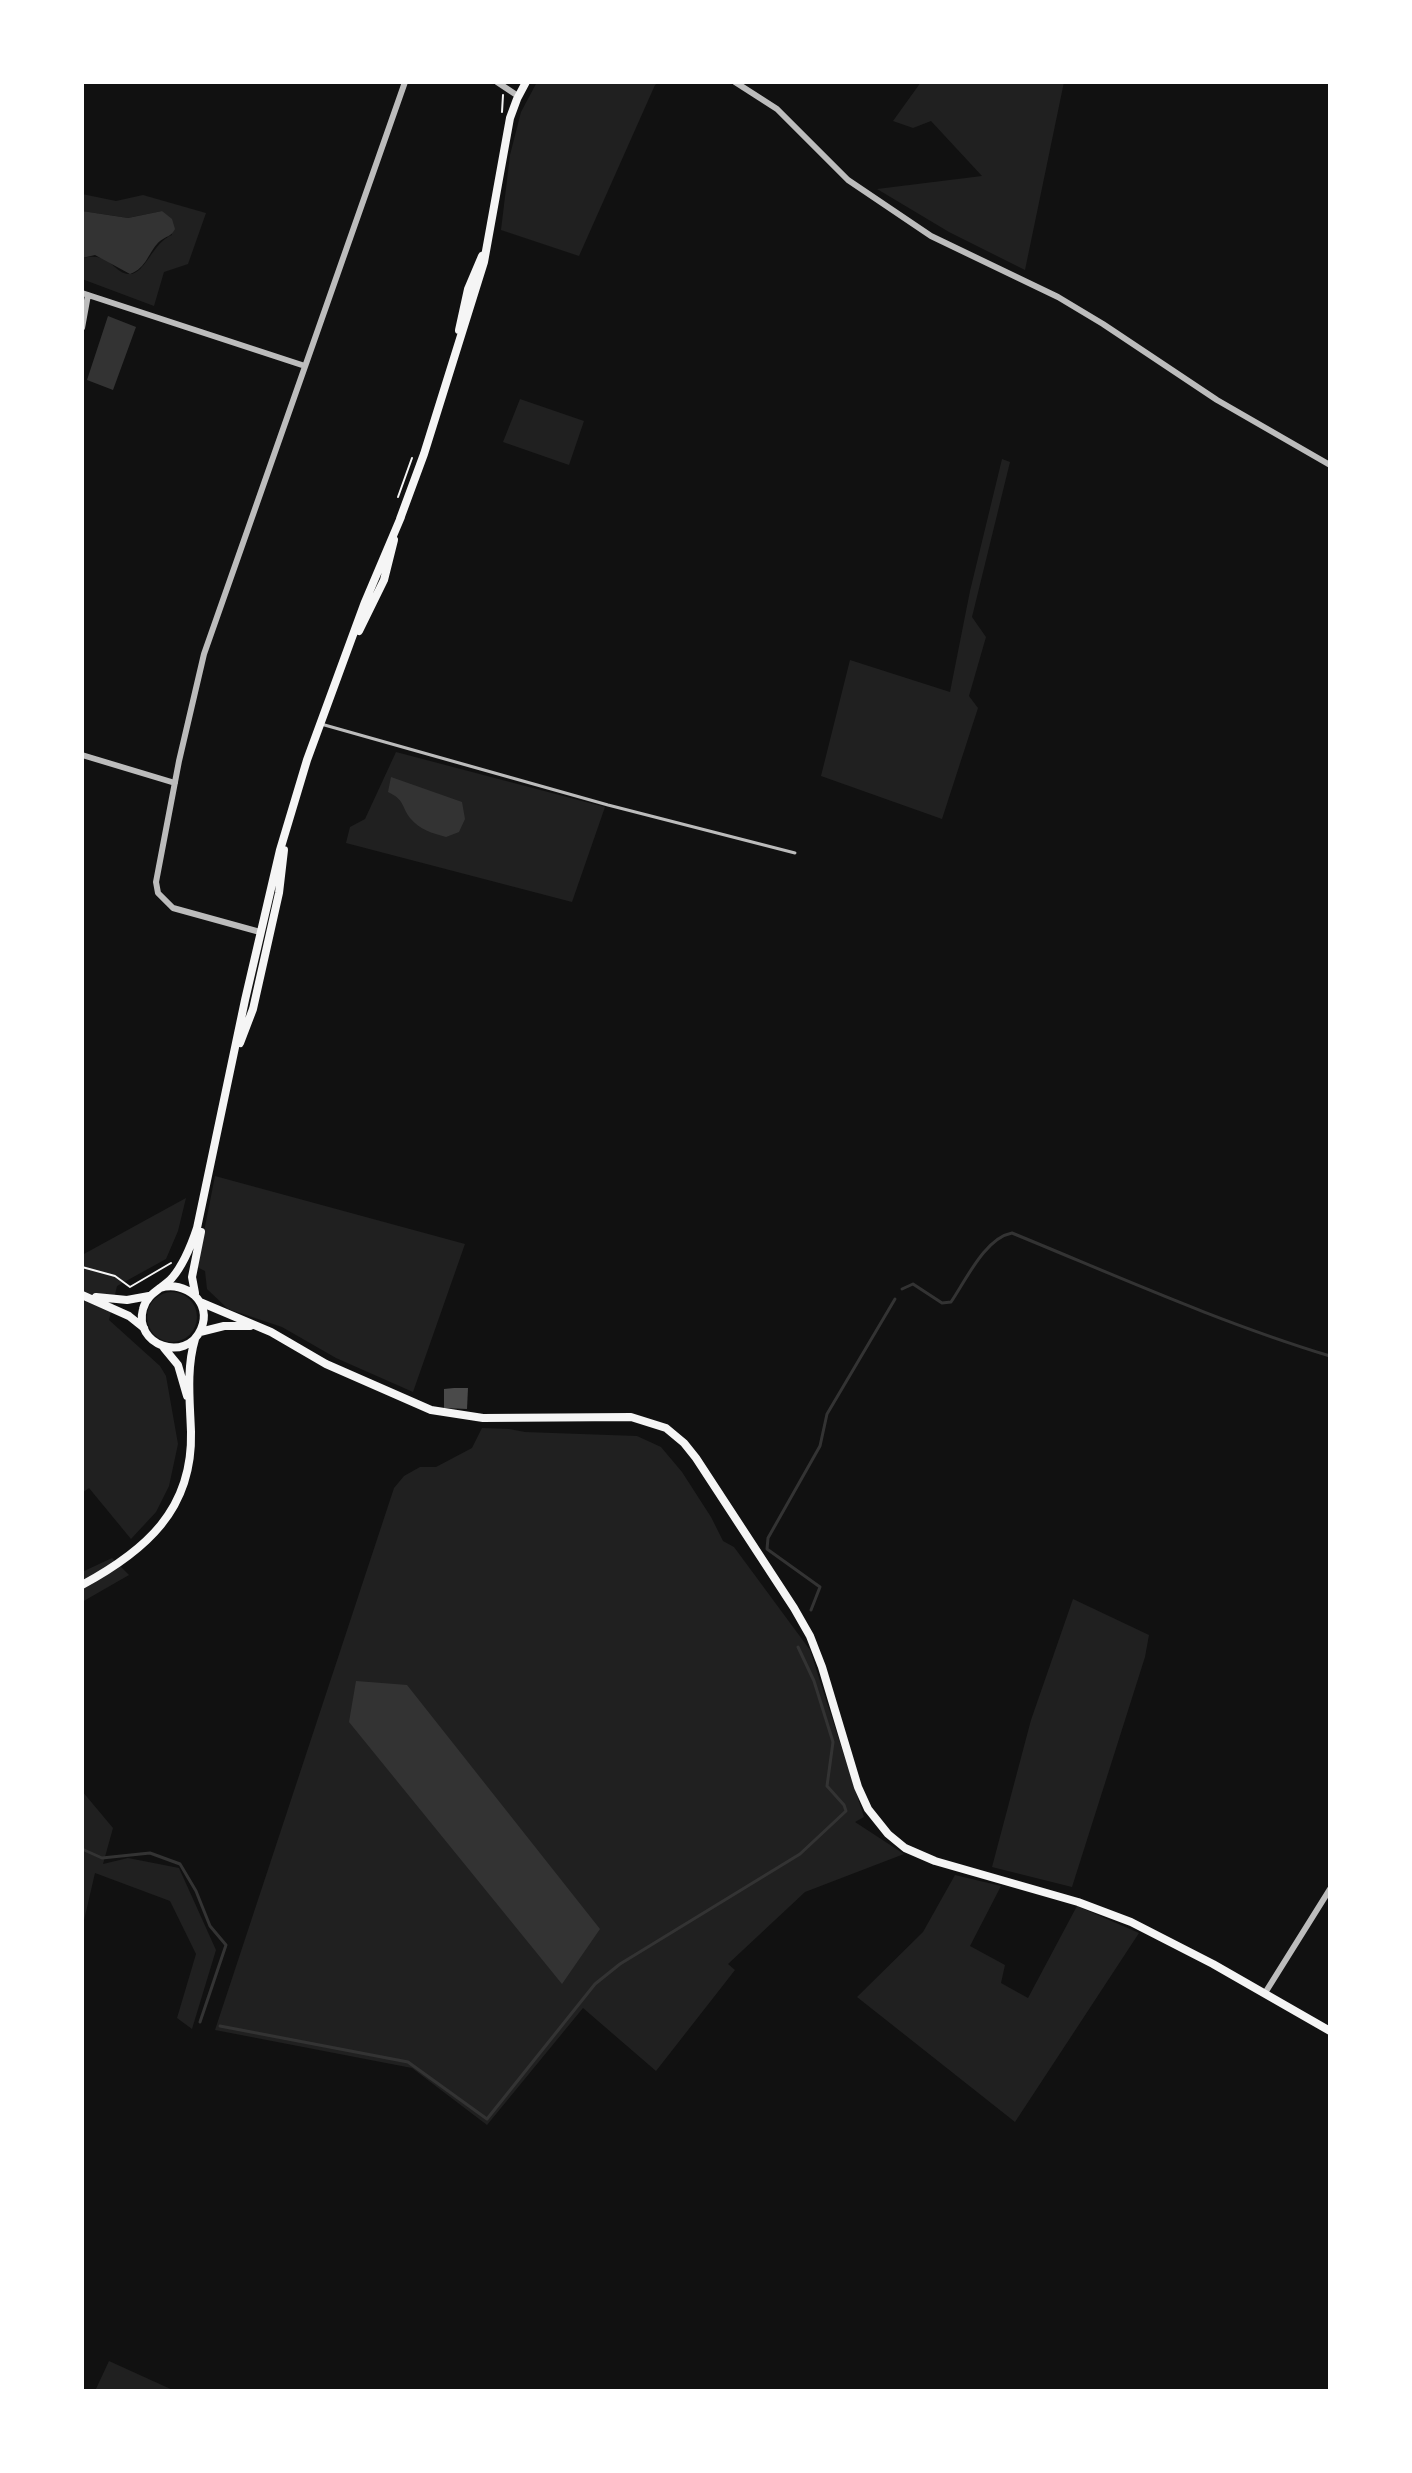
<!DOCTYPE html>
<html>
<head>
<meta charset="utf-8">
<style>
	body { margin:0 }
	#map { position:relative; width:1412px; height:2473px; overflow:hidden; background:#111; font-family:"IBM Plex Sans",sans-serif }
	canvas { display:block }
	.frame { position:absolute; inset:0; border:84px solid #fff; pointer-events:none }
</style>
</head>
<body>
<div id="map">
<canvas width="1412" height="2473"></canvas>
<div class="frame"></div>
</div>
<script>
const ctx = document.querySelector('canvas').getContext('2d');
ctx.lineJoin = 'round';
function fill(path, color) {
  ctx.fillStyle = color;
  ctx.fill(path, 'evenodd');
}
function trace(path, color, width, dash) {
  ctx.strokeStyle = color;
  ctx.lineWidth = width;
  ctx.lineCap = dash ? 'butt' : 'round';
  ctx.setLineDash(dash || []);
  ctx.stroke(path);
}
fill(new Path2D(`
	M537 82H660L655 85 579 256 501 230 510 155 521 112Z
	M921 82H1064L1025 270 949 232 877 189 982 176 931 121 913 128 893 121Z
	M82 194 116 201 143 195 206 213 188 264 164 272 154 306 82 279V258C113 251 112 274 130 274 145 274 153 242 172 235L162 211 128 218 82 211Z
	M520 399 584 421 569 465 503 442Z
	M1002 459 1010 462 972 617 986 637 969 696 978 708 942 819 821 776 850 660 950 692 970 591Z
	M396 752 605 807 572 902 346 843 350 827 365 819Z
	M215 1176 465 1244 413 1392 336 1358 282 1327 228 1309 207 1289 205 1271 197 1267Z
	M186 1198 178 1231 166 1259 117 1286 109 1320 160 1366 166 1376 178 1444 169 1486 156 1512 131 1539 89 1488 82 1493V1255Z
	M147 1317a25 25 0 1 1 50 0a25 25 0 1 1-50 0Z
	M482 1428 509 1429 525 1432 637 1436 661 1447 682 1472 711 1517 723 1541 734 1547 810 1650 864 1817 855 1822 904 1854 805 1892 728 1964 735 1970 656 2071 583 2008 487 2125 412 2068 215 2030 394 1488 404 1476 420 1467H436L472 1448Z
	M112 1558 129 1575 82 1602V1572Z
	M1073 1599 1149 1635 1145 1657 1072 1887 992 1867 1031 1720Z
	M82 1791 113 1828 103 1864 128 1858 179 1868 216 1950 192 2029 177 2018 196 1954 170 1901 95 1873 82 1929Z
	M955 1875 1001 1886 970 1946 1005 1965 1001 1983 1028 1998 1077 1906 1139 1933 1015 2122 857 1997 923 1932Z
	M109 2361 175 2391H95Z`), '#202020');
fill(new Path2D(`
	M82 211 128 218 162 211 172 219 175 229C171 237 166 236 160 241 148 252 147 268 130 274L95 255 82 258Z
	M108 316 136 327 113 390 87 380Z
	M391 777 462 802 465 819 459 832 446 837C432 833 420 830 410 818 401 806 405 800 388 792Z
	M356 1681 407 1685 600 1929 562 1984 349 1722Z`), '#333');
trace(new Path2D(`
	M902 1289 913 1284 942 1303 951 1302C966 1280 985 1238 1012 1233 1117 1276 1221 1323 1330 1356
	M811 1610 820 1587 767 1549 768 1538 820 1446 827 1414 895 1299
	M82 1849 102 1858 150 1853 180 1864 196 1891 210 1926 226 1945 200 2022
	M220 2026 408 2062 487 2119 595 1984 620 1964 800 1854 846 1811 844 1805 827 1786 833 1742 814 1681 798 1647`), '#333', 3);
fill(new Path2D(`
	M454 1388H468L467 1409 444 1408V1389Z`), '#4a4a4a');
trace(new Path2D(`
	M502 112 503 95
	M398 497 412 458
	M82 1267 115 1276 130 1287 171 1263`), '#f5f5f5', 2);
trace(new Path2D(`
	M321 724 608 805 795 853`), '#bcbcbc', 3);
trace(new Path2D(`
	M497 82 518 96
	M735 82 777 109 848 180 931 236 1058 297 1103 324 1217 400 1330 465
	M82 293 305 366
	M82 328 88 295
	M82 755 175 783
	M260 932 173 908 158 893 156 882 179 761 204 654 405 82
	M1265 1993 1330 1889`), '#bcbcbc', 6);
trace(new Path2D(`
	M459 330 468 289 482 256
	M400 519 424 454 484 262 510 118 517 99 526 82
	M359 631 384 580 394 540
	M240 1043 253 1009 279 893 284 850
	M160 1288C185 1280 213 1302 201 1329 186 1364 133 1345 143 1309 147 1293 162 1289 172 1278 184 1264 191 1246 197 1228L245 1000 280 850 307 760 365 602 401 517
	M195 1293 192 1277 201 1232
	M82 1295 129 1316 144 1328
	M96 1297 127 1300 149 1296
	M200 1302 271 1332 326 1364 431 1410 483 1418 631 1417 666 1428 684 1443 696 1458 794 1608 810 1636 822 1667 858 1787 868 1809 888 1834 905 1848 935 1861 1078 1902 1131 1922 1213 1964 1330 2031
	M200 1332 224 1326H250
	M164 1348 178 1365 187 1396
	M82 1585C145 1551 193 1510 191 1432 190 1402 186 1369 195 1339`), '#f5f5f5', 8);
</script>
</body>
</html>
